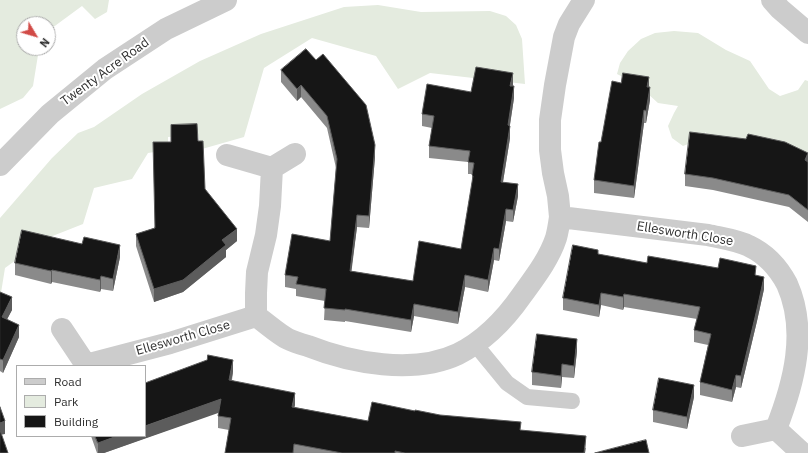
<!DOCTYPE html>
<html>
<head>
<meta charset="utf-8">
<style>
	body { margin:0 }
	#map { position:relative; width:808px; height:453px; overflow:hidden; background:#fff; font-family:"IBM Plex Sans",sans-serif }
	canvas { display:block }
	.legend { position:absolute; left:16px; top:365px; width:130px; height:72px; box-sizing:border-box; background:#fff; border:1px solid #acacac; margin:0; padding:5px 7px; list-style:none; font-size:12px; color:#2f2f2f }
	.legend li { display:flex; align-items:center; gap:8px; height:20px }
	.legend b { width:20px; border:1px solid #acacac }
	.north { position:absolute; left:16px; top:16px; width:40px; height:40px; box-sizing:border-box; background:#fff; border:1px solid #acacac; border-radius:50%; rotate:128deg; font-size:11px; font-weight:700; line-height:16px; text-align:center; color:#2f2f2f }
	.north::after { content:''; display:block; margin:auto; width:14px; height:18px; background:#d14a46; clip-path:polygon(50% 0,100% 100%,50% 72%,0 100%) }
</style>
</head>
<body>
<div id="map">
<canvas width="808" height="453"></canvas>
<ul class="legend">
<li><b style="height:5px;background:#ccc"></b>Road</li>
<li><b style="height:11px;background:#e4ebdf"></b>Park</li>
<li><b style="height:11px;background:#161616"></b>Building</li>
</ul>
<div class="north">N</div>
</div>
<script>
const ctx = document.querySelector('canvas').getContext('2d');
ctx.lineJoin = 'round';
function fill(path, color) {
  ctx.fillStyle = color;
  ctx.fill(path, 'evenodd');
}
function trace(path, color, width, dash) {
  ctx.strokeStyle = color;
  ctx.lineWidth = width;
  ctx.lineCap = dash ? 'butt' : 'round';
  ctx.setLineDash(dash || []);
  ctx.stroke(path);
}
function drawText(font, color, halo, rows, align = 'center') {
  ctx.font = font + ' "IBM Plex Sans",sans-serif';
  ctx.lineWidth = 4;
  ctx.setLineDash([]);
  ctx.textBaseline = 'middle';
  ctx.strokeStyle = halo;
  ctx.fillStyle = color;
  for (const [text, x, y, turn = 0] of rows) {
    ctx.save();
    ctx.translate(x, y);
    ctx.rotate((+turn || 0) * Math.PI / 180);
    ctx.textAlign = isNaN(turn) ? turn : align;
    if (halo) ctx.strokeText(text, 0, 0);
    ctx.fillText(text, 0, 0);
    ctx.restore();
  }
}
fill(new Path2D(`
	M0 0H109L107 12 95 19 82 6 48 31V24H24V48H40L38 55 33 86 23 98 0 109Z
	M378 5 421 12 490 11 506 16 516 25 522 39 525 84 430 73 398 89 376 56 312 38 264 68 244 137 202 149 198 135 168 137V150L148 153 132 179 94 188 83 224 45 239 5 268 0 299V218L52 158 78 133 94 127 142 94 200 61 261 34 344 7Z
	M674 31 698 33 726 50 750 61 769 89 780 96 798 90 805 80 808 81V171L708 143 706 132 696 141 683 146 672 138 668 126 674 113 678 106 658 103 637 84 617 74 620 63 628 51 641 39 655 33Z`), '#e4ebdf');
trace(new Path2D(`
	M475 344 507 383 527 397 572 401`), '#ccc', 16);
trace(new Path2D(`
	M584 0 569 24 564 37 555 85 550 120V150L553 173 558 196 560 217 708 235C721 238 737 240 749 246 766 254 778 267 787 284 808 331 794 383 776 429L802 453
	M227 155 272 168 295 154
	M256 316V293L257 272 266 235 270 206 272 168
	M62 329 86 365
	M86 366V365L170 343 256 316C265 322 278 334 288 339 294 342 301 344 308 346 351 363 414 375 458 354 484 341 506 318 522 295 535 277 549 259 556 238 558 231 559 224 560 217
	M742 436 776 429`), '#ccc', 22);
trace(new Path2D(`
	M772 0 780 9 808 33
	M0 165 50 114 105 69 166 29 226 0`), '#ccc', 22);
fill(new Path2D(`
	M306 49 375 157 369 228 357 227 351 271 413 281 461 249 472 182V174H468V162L429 158V146L432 128 422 126V114L471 92 513 85 514 98 510 125V138L503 182 518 196 513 222 506 221 499 261 494 260 488 292 465 287 458 324 414 316 411 332 345 321V322L324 320 325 301 296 296V289L285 287V275L330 241 336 168 327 128 301 97 297 101 281 82V70Z
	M649 87 650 100 646 123H644L634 198 594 193V180Z
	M198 141 205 189 237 241 226 250V257L183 292 154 302 136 246V234L154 228Z
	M808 153V222L789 207 713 190 685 186V174Z
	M598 254 647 263 756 275 764 289 757 321 741 388 736 387 732 402 700 395V382L708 345 694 342V330L697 319 624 307 623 310 601 305 599 317 563 310V298Z
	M120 257 113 291 101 289 100 292 52 282 51 284 15 275V263Z
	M0 292 12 310 7 319 19 337 3 373 0 371Z
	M577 351 574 378 562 377 561 388 532 385V372Z
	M233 372 232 380 295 405 294 407 368 421 415 411 521 430 586 448 585 453H225L229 430 218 428V412L104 453H97L91 436H145Z
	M694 397 687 429 653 422V410Z`), '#8a8a8a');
fill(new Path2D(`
	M513 73V85L510 98V86Z
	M649 77V89L647 87Z
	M301 85V97L297 101V89Z
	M514 86V98L508 137V125Z
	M650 87V100L646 123V111Z
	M644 110V123L634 198V186Z
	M510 126V138L501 194V182Z
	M375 145V157L369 228V216Z
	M808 154V166L805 160Z
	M518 184V196L513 222V210Z
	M506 209V221L499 261V249Z
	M357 215V227L350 283V271Z
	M237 229V241L226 250V257L183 292 154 302V289L222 240Z
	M120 245V257L113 291V279Z
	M494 248V260L488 292V280Z
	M52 270V282L51 284V271Z
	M465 275V287L458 324V312Z
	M101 276V289L100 292V280Z
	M764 277V289L757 321V309Z
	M601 293V305L599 317V305Z
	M624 294V307L623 310V297Z
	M12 297V310L2 329V317Z
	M414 304V316L411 332V320Z
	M757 309V321L741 388V376Z
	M19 325V337L3 373V360Z
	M577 339V351L574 378V366Z
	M233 360V372L229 392V380Z
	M562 364V377L561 388V376Z
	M736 375V387L732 402V390Z
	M694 385V397L687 429V417Z
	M295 393V405L292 419V407Z
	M221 399V412L104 453H98V443L117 436H145V426Z
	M5 421V434L0 435V423Z
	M586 436 585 453H584Z`), '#5c5c5c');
const building = new Path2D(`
	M306 49 316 60 323 54 366 105 375 145 369 216 357 215 350 271 413 281 419 241 461 249 473 176 472 175 474 163 468 162 470 151 429 146 434 116 422 114 427 84 471 92 476 67 513 73 510 86H514L508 125 510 126 501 182 518 184 513 210 506 209 499 249 494 248 488 280 465 275 458 312 414 304 411 320 345 309V310L324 308 326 289 296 284 298 277 285 275 292 234 330 241 337 159 327 116 301 85 297 89 281 70Z
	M623 73 649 77 647 87H650L646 111 644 110 634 186 594 180 599 142H601L612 81 621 83Z
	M197 124 198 141H203L205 189 237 229 222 240 226 245 183 280 154 289 136 234 155 228 153 142H171V125Z
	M690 132 746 139 748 134 785 142 808 153 805 160 808 162V210L789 195 713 178 685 174Z
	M22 230 82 244 84 237 120 245 113 279 101 276 100 280 52 270 51 271 15 263Z
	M573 245 598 250V254L647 263 648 256 718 268 720 258 756 266 755 275 764 277 757 309 741 376 736 375 732 390 700 382 711 334 694 330 700 307 624 294 623 297 601 293 599 305 563 298Z
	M0 292 12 297 2 317 19 325 3 360 0 359Z
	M537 334 577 339 574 366 562 364 561 376 532 372Z
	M208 355 233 360 229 380 295 393 292 407 368 421 372 402 415 411V410L440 415 521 422 520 430 586 436 584 453H405L395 451V453H342L294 444 293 453H225L231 418 218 416 221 399 145 426V383L207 360Z
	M659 378 694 385 687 417 653 410Z
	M0 407 5 421 0 423Z
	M0 430 8 453H0Z
	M95 436H117L98 443Z
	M646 440 649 453H595Z`);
fill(building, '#161616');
trace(building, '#5c5c5c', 1);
drawText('13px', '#2f2f2f', '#fff', [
	["Twenty Acre Road",105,72,-36],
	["Ellesworth Close",685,234,9],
	["Ellesworth Close",183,338,-16]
]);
</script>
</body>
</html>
